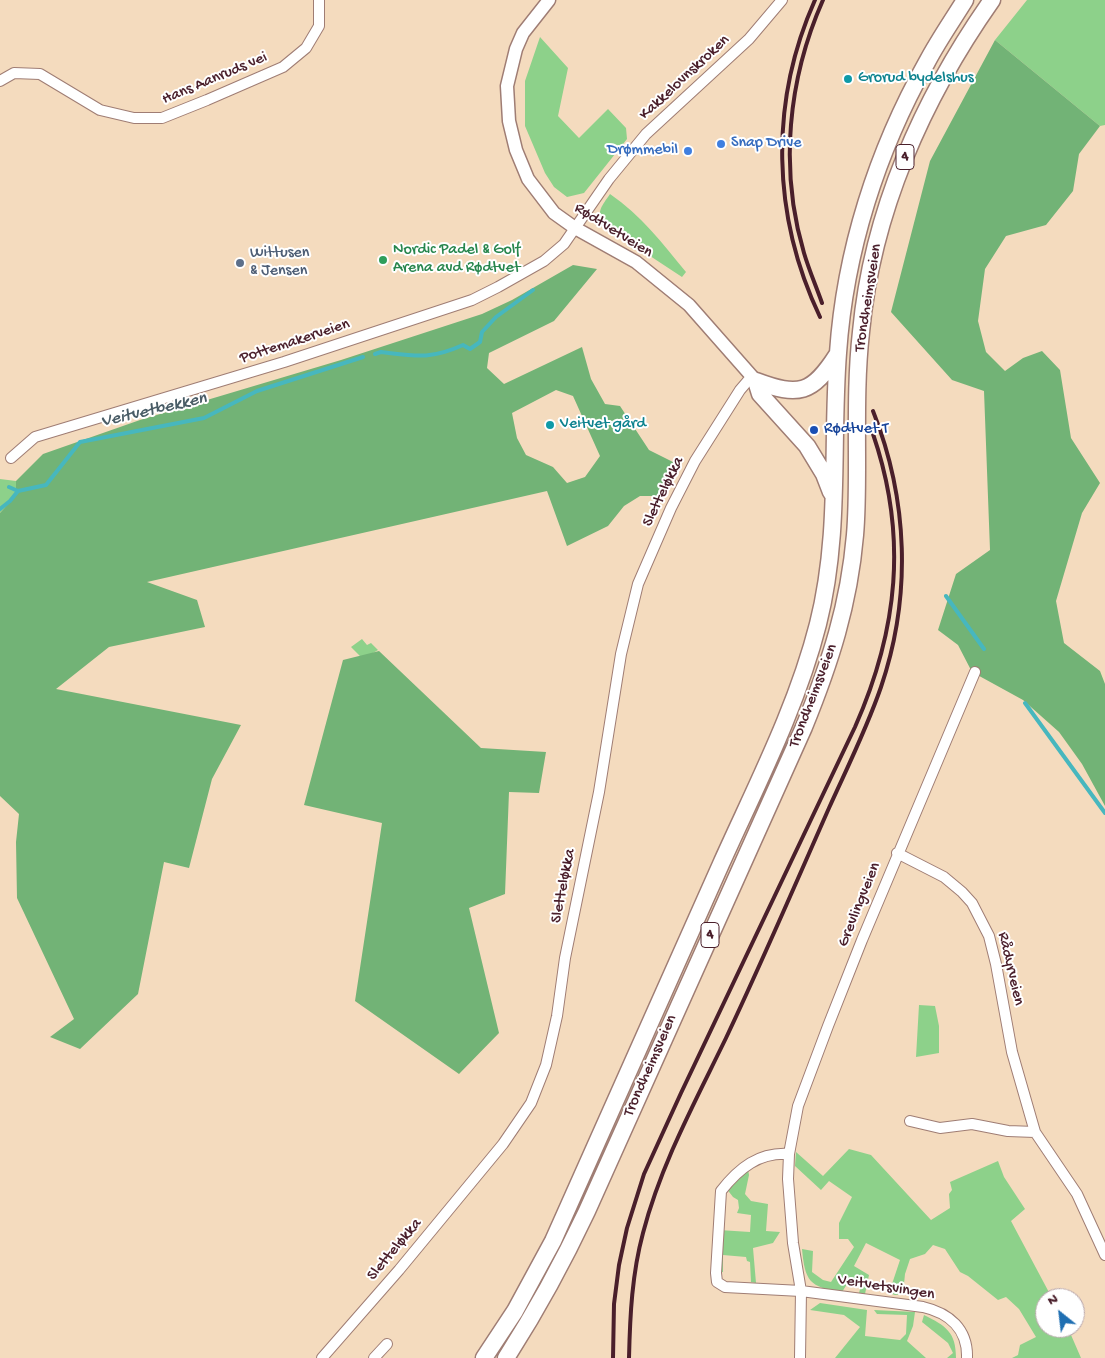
<!DOCTYPE html>
<html>
<head>
<meta charset="utf-8">
<style>
	body { margin:0 }
	#map { position:relative; width:1105px; height:1358px; overflow:hidden; background:#f4dbbe; font-family:"Gochi Hand",sans-serif }
	canvas { display:block }
	.north { position:absolute; left:1035px; top:1288px; width:50px; height:50px; box-sizing:border-box; background:#fff; border:1px solid #b7a5aa; border-radius:50%; rotate:331deg; font-size:14px; font-weight:700; line-height:20px; text-align:center; color:#4a1f2b }
	.north::after { content:''; display:block; margin:auto; width:18px; height:22px; background:#1f6fb2; clip-path:polygon(50% 0,100% 100%,50% 72%,0 100%) }
</style>
</head>
<body>
<div id="map">
<canvas width="1105" height="1358"></canvas>
<div class="north">N</div>
</div>
<script>
const ctx = document.querySelector('canvas').getContext('2d');
ctx.lineJoin = 'round';
function fill(path, color) {
  ctx.fillStyle = color;
  ctx.fill(path, 'evenodd');
}
function trace(path, color, width, dash) {
  ctx.strokeStyle = color;
  ctx.lineWidth = width;
  ctx.lineCap = dash ? 'butt' : 'round';
  ctx.setLineDash(dash || []);
  ctx.stroke(path);
}
function drawText(font, color, halo, rows, align = 'center') {
  ctx.font = font + ' "Gochi Hand",sans-serif';
  ctx.lineWidth = 4;
  ctx.setLineDash([]);
  ctx.textBaseline = 'middle';
  ctx.strokeStyle = halo;
  ctx.fillStyle = color;
  for (const [text, x, y, turn = 0] of rows) {
    ctx.save();
    ctx.translate(x, y);
    ctx.rotate((+turn || 0) * Math.PI / 180);
    ctx.textAlign = isNaN(turn) ? turn : align;
    if (halo) ctx.strokeText(text, 0, 0);
    ctx.fillText(text, 0, 0);
    ctx.restore();
  }
}
fill(new Path2D(`
	M1027 0H1105V125L1100 126 995 40Z
	M540 37 568 68 558 116 579 138 608 109 626 128 627 139 584 193 567 197 554 187 545 173 525 126V81Z
	M610 194C641 215 662 243 686 272L682 277 603 225C596 211 602 206 610 194Z
	M0 479 16 481V495L0 513Z
	M362 639 367 645 371 643 378 650 363 659 351 647Z
	M919 1005 935 1006 939 1026V1053L916 1057Z
	M849 1149 871 1155 931 1220 950 1208 949 1194 952 1190 950 1182 998 1161 1004 1177 1025 1209 1011 1221 1052 1298H1045V1328H1068L1081 1358H1012L1018 1355 1020 1345 1036 1337 1019 1309 1006 1297 998 1300 968 1276 960 1272 945 1249 933 1245 925 1254 910 1259 905 1274 903 1294 895 1295 889 1293 900 1260 866 1243 854 1266 869 1275 865 1294 859 1293 862 1282 849 1281 842 1292C809 1287 805 1281 802 1249L813 1251 812 1272 823 1280 831 1282 854 1247 848 1239H839V1223L852 1197 829 1181 821 1190 795 1166 796 1152 823 1176Z
	M748 1169 749 1175 745 1194 751 1201 768 1204 766 1231 780 1232 773 1243 753 1248 756 1283 751 1282 750 1262 747 1261 746 1257 723 1255V1272L719 1273V1230L750 1232 751 1215 737 1213 739 1208 738 1200 733 1197 726 1188Z
	M820 1303 867 1310 865 1336 900 1340 906 1334 907 1315 877 1314 874 1310 915 1312 913 1326 907 1341 926 1358H835L860 1327 844 1315 810 1310Z
	M924 1315C946 1326 956 1332 956 1358H947L953 1353 948 1343 922 1322Z`), '#8dd18a');
fill(new Path2D(`
	M995 40 1100 126 1079 154 1073 191 1046 225 1006 236 985 269 978 321 986 352 1005 371 1023 358 1042 351 1060 370 1071 438 1100 483 1082 513 1056 601 1064 643 1100 671 1105 684V806L1082 764 1059 732 1023 700 972 672 958 645 938 630 956 574 990 550 984 391 952 380 891 312 930 161Z
	M573 265 597 269 554 321 489 353 487 368 504 384 582 347 591 379 605 404 620 406 649 450 677 464 658 496H640L624 506 608 526 567 546 547 491 147 582 197 600 205 627 109 647 56 689 241 725 212 779 189 868 164 862 138 994 80 1049 50 1037 74 1019 17 898 16 842 19 814 0 796V513L16 495V481L43 454 140 420 341 360 482 314 512 300ZM556 390 573 396 600 456 585 477 567 483 553 467 526 455 517 438 512 413Z
	M379 651 481 748 546 752 539 793 509 792 505 894 469 908 499 1033 459 1074 355 1001 382 823 304 805 343 660Z`), '#72b376');
trace(new Path2D(`
	M375 354 381 352C415 356 430 360 463 345L470 349 480 342 482 332 496 317 533 290
	M9 487 18 491
	M0 509 10 501 18 491 46 485 80 442 204 418 257 391 363 357
	M946 596 984 649
	M1025 703 1105 813`), '#47b7be', 4);
const minor = new Path2D(`
	M0 81 14 73 40 74 100 110 134 118H162L207 100 283 67 306 48 319 26V0
	M11 458 35 437 284 362 472 300 498 287 544 261 564 244 609 179 646 134 749 39 782 0
	M897 853 944 877 962 892 972 903 989 936 996 964 1012 1052 1035 1132 1077 1194 1105 1255
	M910 1121 940 1128 972 1124 1008 1131 1035 1132
	M789 1154C759 1152 739 1168 721 1191L716 1273 717 1282 725 1287 801 1291 923 1307C949 1313 968 1329 967 1358
	M322 1358 399 1270 503 1144 531 1103 546 1065 557 1016 565 958 599 792 621 654 638 584 671 508 695 461 740 390 752 376
	M374 1358 387 1344
	M800 1358 801 1291 793 1243 788 1179 789 1154 798 1106 828 1026 862 940 975 672`);
const tertiary = new Path2D(`
	M549 0 523 33 516 49 507 86 509 121 516 150 528 179 554 213 575 228 636 262 689 305 756 381`);
const trunk = new Path2D(`
	M756 381 760 394 807 446 824 474 831 492
	M756 381C799 397 812 394 837 355
	M484 1358 515 1311 553 1241C609 1115 665 990 721 864 756 786 797 707 818 624 841 533 831 445 838 353 845 251 877 151 927 62 938 41 952 21 965 0
	M506 1358C537 1310 563 1262 587 1211L804 727C830 663 849 605 855 535 857 512 857 489 857 466 857 421 856 376 861 332 872 212 923 98 992 0`);
trace(minor, '#9f7d74', 12);
trace(tertiary, '#9f7d74', 15);
trace(trunk, '#9f7d74', 19);
trace(minor, '#fff', 10);
trace(tertiary, '#fff', 12);
trace(trunk, '#fff', 16);
trace(new Path2D(`
	M815 0C769 103 772 216 820 317
	M822 303C816 286 809 270 804 253 779 169 788 79 823 0
	M613 1358 614 1304 619 1265 627 1228 644 1174 681 1093 855 727C898 630 908 536 873 434
	M629 1358C630 1315 632 1274 643 1233 661 1164 695 1102 726 1038 762 962 795 885 829 808 847 768 867 728 881 687 912 596 908 499 873 411`), '#4a1f2b', 4);
for (const [x, y, r, color] of [
	[848,79,5,"#0f9aa8"],
	[721,144,5,"#3f7fe0"],
	[688,151,5,"#3f7fe0"],
	[383,260,5,"#2e9e5b"],
	[240,263,5,"#5c6f8a"],
	[550,425,5,"#0f9aa8"],
	[814,430,5,"#1a4fb4"]
]) {
  const dot = new Path2D();
  dot.arc(x, y, r, 0, 2 * Math.PI);
  ctx.fillStyle = color;
  ctx.fill(dot);
  trace(dot, '#fff', 2);
}
for (const [x, y, w] of [
	[905,157,18],
	[710,935,18]
]) {
  const box = new Path2D();
  box.roundRect(x - w / 2, y - 12.5, w, 25, 4);
  ctx.fillStyle = '#fff';
  ctx.fill(box);
  trace(box, '#4a1f2b', 1);
}
drawText('bold 15px', '#4a1f2b', null, [
	["4",905,157],
	["4",710,935]
]);
drawText('16px', '#4a1f2b', '#fff', [
	["Kakkelovnskroken",685,78,-43],
	["Hans Aanruds vei",215,79,-23],
	["Rødtvetveien",613,231,32],
	["Trondheimsveien",869,298,-81],
	["Pottemakerveien",295,342,-18],
	["Sletteløkka",664,492,-64],
	["Trondheimsveien",814,696,-69],
	["Sletteløkka",564,886,-79],
	["Grevlingveien",860,905,-68],
	["Rådyrveien",1010,969,77],
	["Trondheimsveien",651,1066,-66],
	["Sletteløkka",395,1250,-50],
	["Veitvetsvingen",886,1288,9]
]);
drawText('16px', '#0d838f', '#fff', [
	["Grorud bydelshus",858,79],
	["Veitvet gård",560,425]
], 'left');
drawText('16px', '#366cbe', '#fff', [
	["Snap Drive",731,144],
	["Drømmebil",678,151,"right"]
], 'left');
drawText('16px', '#27864d', '#fff', [
	["Nordic Padel & Golf",393,251],
	["Arena avd Rødtvet",393,269]
], 'left');
drawText('16px', '#4e5e75', '#fff', [
	["Wittusen",250,254],
	["& Jensen",250,272]
], 'left');
drawText('16px', '#164399', '#fff', [
	["Rødtvet T",824,430]
], 'left');
drawText('italic 18px', '#495c66', '#fff', [
	["Veitvetbekken",154,411,-13]
]);
</script>
</body>
</html>
